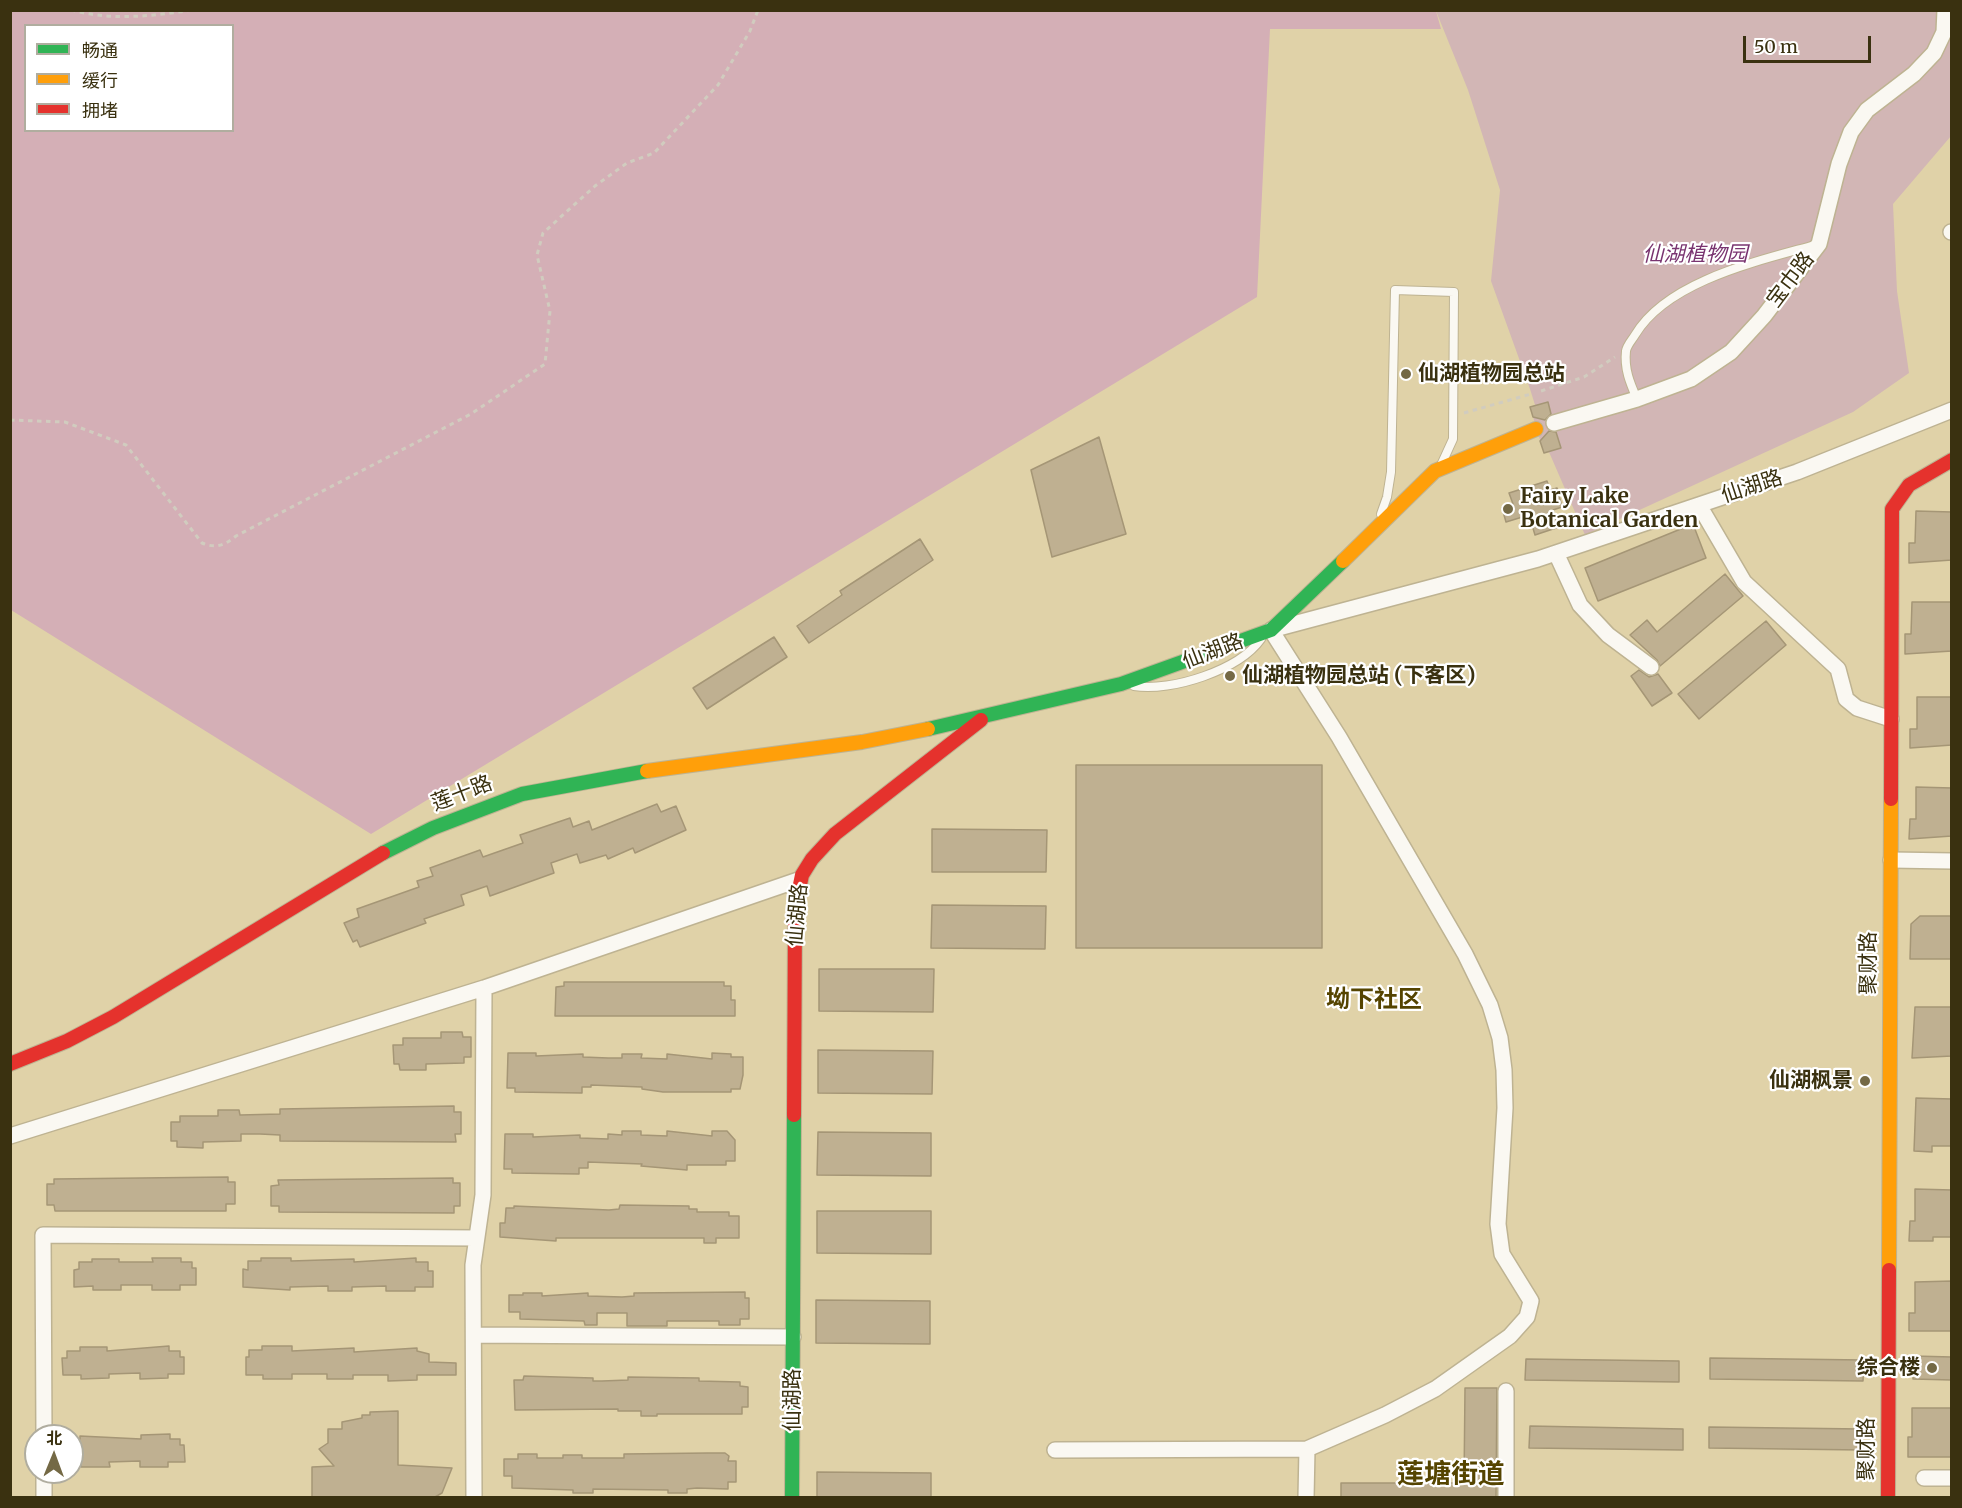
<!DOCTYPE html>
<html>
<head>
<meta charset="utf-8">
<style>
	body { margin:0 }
	#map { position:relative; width:1962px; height:1508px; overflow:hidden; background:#e0d2a8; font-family:Merriweather,"Noto Sans SC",serif }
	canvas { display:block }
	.frame { position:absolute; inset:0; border:12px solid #3a3110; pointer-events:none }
	.legend { position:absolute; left:24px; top:24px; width:210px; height:108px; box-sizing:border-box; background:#fff; border:2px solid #b0ad9f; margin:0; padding:8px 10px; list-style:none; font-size:18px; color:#3a3110 }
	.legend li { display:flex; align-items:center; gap:12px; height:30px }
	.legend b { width:30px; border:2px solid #b0ad9f }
	.north { position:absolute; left:24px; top:1424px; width:60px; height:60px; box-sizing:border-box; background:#fff; border:2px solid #b0ad9f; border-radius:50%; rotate:1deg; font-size:16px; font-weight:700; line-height:24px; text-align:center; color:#3a3110 }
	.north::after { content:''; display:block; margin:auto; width:21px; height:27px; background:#746945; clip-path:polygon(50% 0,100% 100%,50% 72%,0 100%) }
	.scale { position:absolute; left:1743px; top:36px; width:128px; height:27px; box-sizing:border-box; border:3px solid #3a3110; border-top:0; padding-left:8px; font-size:18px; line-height:21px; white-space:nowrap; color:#3a3110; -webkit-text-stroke:4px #fff; paint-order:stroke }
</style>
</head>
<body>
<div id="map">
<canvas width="1962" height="1508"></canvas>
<div class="frame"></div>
<ul class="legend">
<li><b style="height:8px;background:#30b455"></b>畅通</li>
<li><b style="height:8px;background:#ff9f0a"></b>缓行</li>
<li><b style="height:8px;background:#e5322d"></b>拥堵</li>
</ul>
<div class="north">北</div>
<div class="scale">50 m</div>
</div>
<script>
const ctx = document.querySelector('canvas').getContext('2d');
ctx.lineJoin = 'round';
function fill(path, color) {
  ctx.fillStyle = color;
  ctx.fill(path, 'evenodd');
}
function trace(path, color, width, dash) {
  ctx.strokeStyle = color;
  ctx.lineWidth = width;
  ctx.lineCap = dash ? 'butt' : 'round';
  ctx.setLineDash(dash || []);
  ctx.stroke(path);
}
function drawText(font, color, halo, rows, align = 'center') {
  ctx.font = font + ' Merriweather,"Noto Sans SC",serif';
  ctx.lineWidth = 4.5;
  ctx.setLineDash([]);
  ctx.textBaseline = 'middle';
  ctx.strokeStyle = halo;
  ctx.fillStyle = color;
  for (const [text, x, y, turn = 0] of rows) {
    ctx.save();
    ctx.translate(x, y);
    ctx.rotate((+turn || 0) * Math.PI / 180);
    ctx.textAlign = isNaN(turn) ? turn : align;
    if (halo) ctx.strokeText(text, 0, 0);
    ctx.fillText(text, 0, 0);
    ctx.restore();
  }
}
fill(new Path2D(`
	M1436 11H1951V136L1893 204 1897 291 1909 373 1853 412 1585 535 1549 452 1544 453 1530 407 1535 405 1530 389 1491 281 1500 190 1468 90Z`), '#d2b6b5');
fill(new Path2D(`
	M1436 11 1441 29H1270L1257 297 371 834 11 610V11ZM26 26H232V130H26Z`), '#d4afb6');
const building = new Path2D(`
	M1548 402 1551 414 1545 420 1533 417 1530 407Z
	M1549 431 1556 432 1561 448 1544 453 1540 441Z
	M1099 437 1126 534 1052 557 1031 470Z
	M1547 481 1550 490 1557 488 1562 507 1553 510 1559 527 1535 535 1529 515 1506 522 1502 508 1513 504 1509 493Z
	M1916 511 1952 512V560L1909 563V543H1915Z
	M1693 524 1706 558 1598 601 1585 568Z
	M920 539 933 560 809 643 797 626 842 595 840 591Z
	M1725 574 1743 596 1660 666 1657 660 1630 635 1647 620 1657 632Z
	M1912 602H1952V651L1905 654V634H1911Z
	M1766 621 1786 645 1699 719 1678 694Z
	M774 637 787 657 707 709 693 688Z
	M1639 670 1649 677 1658 674 1672 693 1652 706 1631 676Z
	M1917 697H1952V745L1910 748V729H1917Z
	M1076 765H1322V948H1076Z
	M1916 787 1952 788V836L1909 839 1910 819H1916Z
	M657 804 661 812 676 806 686 830 635 853 633 848 608 859 606 855 580 863 577 854 551 863 554 873 490 896 487 886 461 895 464 905 424 919 426 923 360 947 357 940 353 942 344 923 359 917 357 909 419 887 417 881 433 876 430 868 480 850 483 857 523 843 520 835 570 818 573 827 589 821 592 830Z
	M932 829 1047 830 1046 872H932Z
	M932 905 1046 906 1045 949 931 948Z
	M1920 916H1952V959H1910L1911 924Z
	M819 969H934L933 1012 819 1011Z
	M564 982H724V986H731V1000H735V1016H555L556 987 564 986Z
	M1915 1007H1952V1056L1912 1058Z
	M441 1032H462L463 1037H471V1057H464V1063L426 1064V1070H400L399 1064H394L393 1045H403V1038H441Z
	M818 1050 933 1051 932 1094 818 1093Z
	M508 1053H536V1056L583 1054V1057L608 1058H622V1054H642L641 1058 667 1059V1054L712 1059V1053L731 1054V1057H743V1075L740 1089H731V1092H663L642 1089V1087L591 1085V1087H582V1093L515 1092V1088H507Z
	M1916 1098 1952 1099V1146H1932V1152L1914 1151Z
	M454 1106V1112H461V1134H455L456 1142 280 1141V1135L260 1134H241V1141L203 1142V1148L177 1147V1141H171V1122H180V1116H218V1110H239L240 1115 280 1114V1109Z
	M622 1131H641V1135L667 1136V1131L712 1136V1131H727L735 1140V1161H726V1165H687V1170L641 1166 642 1164 588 1162V1168H579V1174L512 1173V1169H504L505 1134H533V1137L580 1135V1138L608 1139V1134L622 1135Z
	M818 1132 931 1133V1176L817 1175Z
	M228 1177V1182H235V1204H226V1211H55L54 1205H47V1184H54V1179Z
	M453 1178V1183H460V1206H454V1213L279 1212V1206H271V1186L279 1185 278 1180Z
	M1915 1189 1952 1190V1237H1933V1241H1909L1910 1221H1915Z
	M620 1205 689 1206V1209H697V1212H729V1216H739V1238H716V1243H704V1238H556V1241L500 1237V1223H505L506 1208H514V1206L609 1210 619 1209Z
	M817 1211H931V1254L817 1253Z
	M152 1258H181V1262H192V1268H196V1285H180V1290H152V1285H121V1290H93V1286L74 1287V1270L79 1269V1262H92V1259H119V1262H153Z
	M261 1258H291V1261L354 1259V1262L416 1258V1262H428V1271H433V1287H415V1291H386V1286L352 1287V1291H328V1286L290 1287V1290L243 1287V1269L248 1270V1261H261Z
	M1952 1281V1331H1909V1313H1915V1282Z
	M745 1292V1298H749V1319H740V1325H719V1321H667V1326H627V1313H597V1325H585L584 1321 520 1319V1312H509V1295H523V1293H542V1296L588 1293V1296L622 1297 634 1296V1293Z
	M816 1300 930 1301V1344L816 1343Z
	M169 1346V1351H180V1357H184V1374H168V1378L140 1379V1373L109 1374V1378L81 1379V1375H63L62 1358H67V1351H80V1347H107V1351Z
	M262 1346H292V1351L354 1348V1352L417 1348V1351L429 1354V1362L456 1363V1375H417V1380L388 1381V1375H353V1379H327V1374H292V1379H263V1375H246V1357H249V1350H262Z
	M1913 1356 1952 1357V1380L1913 1379Z
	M1710 1358 1864 1360 1863 1381 1710 1379Z
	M1526 1359 1679 1361V1382L1525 1380Z
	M524 1376 593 1378V1381H602L628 1380V1377L699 1378V1381L740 1382V1386L748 1387V1407H742V1414H657V1416H641V1411H618V1409L515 1410 514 1380H523Z
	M1465 1388H1497L1496 1497H1341V1483H1464Z
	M1912 1408H1952V1457H1908V1437H1912Z
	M398 1411V1465L452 1468 442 1493 435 1497H312V1467L334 1466 319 1449 328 1443V1429H342V1422L362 1418V1415H370V1412Z
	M1530 1426 1683 1429V1450L1529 1448Z
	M1709 1427 1862 1429V1450L1709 1448Z
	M170 1434V1439H180V1445H184L185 1462H168V1467H140V1461L109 1462 110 1467H81V1463H72V1439H80V1436L141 1439V1435Z
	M708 1453H725L729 1456 728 1461H736V1482H728V1489L697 1488 687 1489V1493H668V1490L593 1489V1493H573V1490L512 1488V1476H504V1459H518V1454H537V1458H563V1455H582V1458H624V1454Z
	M817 1472 931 1473V1497H817Z`);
fill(building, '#bfb091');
trace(building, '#a59676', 1.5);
const lane = new Path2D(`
	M1637 399C1630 383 1624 369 1626 351 1627 345 1632 340 1635 335 1667 281 1758 261 1815 245
	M1381 514 1387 497 1391 472 1395 290 1454 292 1453 439 1442 463
	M1134 686C1172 692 1239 670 1261 639`);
const street = new Path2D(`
	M1951 232H1952
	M1554 423 1637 399 1691 379 1731 352 1764 316 1819 244 1839 164 1851 132 1867 110 1914 74 1934 53 1944 32 1945 10
	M1699 505 1744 582 1838 669 1846 699 1857 708 1891 719
	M1556 553 1580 605 1608 635 1651 667
	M1891 860 1952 861
	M10 1136 484 988 798 880
	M474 1335 793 1337
	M44 1436 43 1235 476 1238
	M1055 1450 1307 1449 1385 1415 1435 1389 1510 1336 1527 1317 1531 1301 1502 1254 1498 1224 1505 1108 1504 1070 1500 1038 1490 1005 1465 954 1339 737 1271 630 1538 559 1797 472 1952 410
	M44 1472V1498
	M1924 1478H1952
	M474 1498 473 1265 483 1195 484 988
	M1306 1498 1307 1449
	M1506 1498V1391`);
const fast = new Path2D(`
	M928 729 1121 684 1271 630 1343 561
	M383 853 433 828 522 794 647 771
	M792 1498 794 1115`);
const slow = new Path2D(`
	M1343 561 1435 471 1536 429
	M647 771 862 742 928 729
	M1889 1270 1891 799`);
const jam = new Path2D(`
	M1891 799 1892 509 1909 485 1952 460
	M10 1064 67 1041 113 1017 383 853
	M794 1115 795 909 802 875 812 859 835 834 981 720
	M1888 1498 1889 1270`);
trace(lane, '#beb392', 10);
trace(street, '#beb392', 18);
trace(fast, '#beb392', 16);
trace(slow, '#beb392', 16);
trace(jam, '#beb392', 16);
trace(new Path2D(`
	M71 10C111 21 153 16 193 10
	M1541 391 1584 377 1615 357
	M1464 413 1531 394
	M10 420 65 422 126 445 202 543C216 549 225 545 236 536L471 414 545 364 550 311 537 255 543 233 595 186 627 163 654 153 718 85 750 31 758 10`), '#d1ccbf', 3, [4.5, 4.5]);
trace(lane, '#faf8f2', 8);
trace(street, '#faf8f2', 15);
trace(fast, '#30b455', 14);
trace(slow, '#ff9f0a', 14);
trace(jam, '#e5322d', 14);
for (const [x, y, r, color] of [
	[1406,374,6,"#746945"],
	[1508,509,6,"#746945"],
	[1230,676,6,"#746945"],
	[1865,1081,6,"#746945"],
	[1932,1368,6,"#746945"]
]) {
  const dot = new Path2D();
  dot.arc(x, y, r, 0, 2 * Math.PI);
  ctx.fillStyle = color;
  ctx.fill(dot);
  trace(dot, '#fff', 2);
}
drawText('italic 21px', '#793470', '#fff', [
	["仙湖植物园",1695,255]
]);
drawText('21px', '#3a3110', '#fff', [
	["宝巾路",1791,280,-53],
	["仙湖路",1752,487,-18],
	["仙湖路",1213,652,-21],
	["莲十路",462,794,-21],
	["仙湖路",798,915,-85],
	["聚财路",1869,963,-90],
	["仙湖路",793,1400,-90],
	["聚财路",1867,1449,-90]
]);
drawText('bold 21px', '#3a3110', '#fff', [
	["仙湖植物园总站",1418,374],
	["Fairy Lake",1520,497],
	["Botanical Garden",1520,521],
	["仙湖植物园总站 (下客区)",1242,676],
	["仙湖枫景",1853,1081,"right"],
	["综合楼",1920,1368,"right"]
], 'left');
drawText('bold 24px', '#540', '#fff', [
	["坳下社区",1374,1000]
]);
drawText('bold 27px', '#540', '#fff', [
	["莲塘街道",1451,1475]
]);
</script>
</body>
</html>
